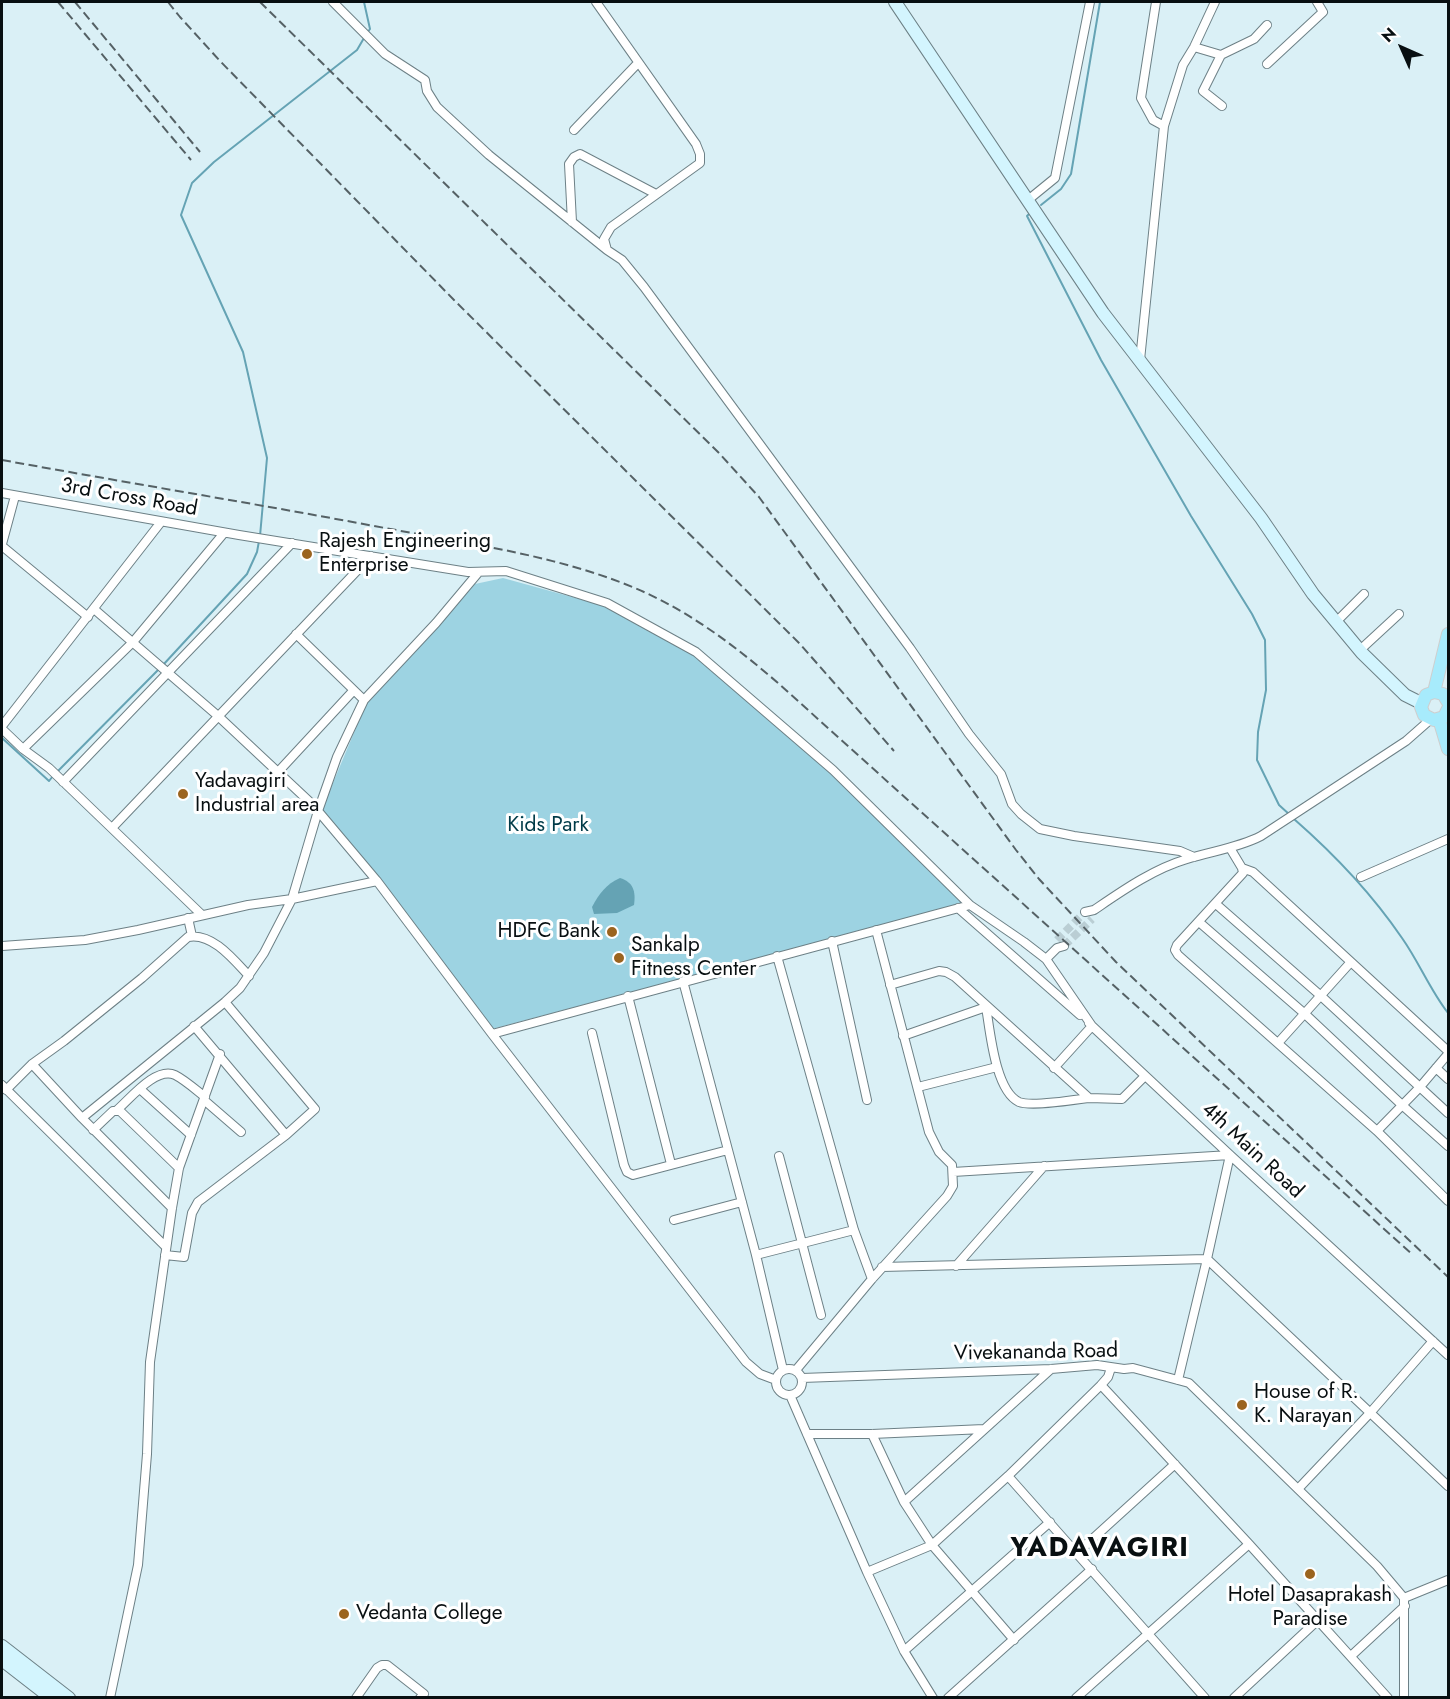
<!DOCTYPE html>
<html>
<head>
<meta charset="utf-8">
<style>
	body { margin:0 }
	#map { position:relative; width:1450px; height:1699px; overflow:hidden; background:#daf0f6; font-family:Jost,sans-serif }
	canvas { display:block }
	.frame { position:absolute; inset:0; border:3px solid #080f11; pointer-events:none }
	.north { position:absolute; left:1372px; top:18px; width:60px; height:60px; -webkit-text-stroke:4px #fff; paint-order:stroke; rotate:315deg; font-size:16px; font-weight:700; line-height:24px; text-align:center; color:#080f11 }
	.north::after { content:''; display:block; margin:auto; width:21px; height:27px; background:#080f11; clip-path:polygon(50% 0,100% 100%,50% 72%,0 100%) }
</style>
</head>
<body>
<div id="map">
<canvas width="1450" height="1699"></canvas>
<div class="frame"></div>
<div class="north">N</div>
</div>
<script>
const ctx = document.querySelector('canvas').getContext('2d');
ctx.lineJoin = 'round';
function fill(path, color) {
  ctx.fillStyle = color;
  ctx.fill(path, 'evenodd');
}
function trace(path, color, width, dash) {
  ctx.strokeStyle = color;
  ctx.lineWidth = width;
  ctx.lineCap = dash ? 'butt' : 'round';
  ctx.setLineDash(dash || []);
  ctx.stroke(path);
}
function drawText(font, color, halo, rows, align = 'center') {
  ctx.font = font + ' Jost,sans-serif';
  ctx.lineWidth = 6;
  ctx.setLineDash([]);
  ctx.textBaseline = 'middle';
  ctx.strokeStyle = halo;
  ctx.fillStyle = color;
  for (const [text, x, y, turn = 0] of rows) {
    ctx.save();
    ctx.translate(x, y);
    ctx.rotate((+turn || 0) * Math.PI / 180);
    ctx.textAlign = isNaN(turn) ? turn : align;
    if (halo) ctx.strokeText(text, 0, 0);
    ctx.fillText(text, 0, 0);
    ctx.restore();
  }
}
fill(new Path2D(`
	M503 578 601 605 694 656 831 774 964 904 492 1029 322 809 366 704 475 584Z`), '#9dd3e2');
fill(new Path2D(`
	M620 878C633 882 636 891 634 905L617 913 594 914 592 907C599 894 606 884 620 878Z`), '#65a3b4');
trace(new Path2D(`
	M364 2 370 29 367 33
	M1041 205 1061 189 1071 174 1100 2
	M1031 212 1027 216 1101 360 1191 516 1252 614 1265 640 1266 690 1258 732 1257 760 1279 805 1290 815
	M260 536 267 458 243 352 181 215 192 183 214 162 357 50 364 38
	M163 665 247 574 257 552 259 541
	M2 738 49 781 53 776
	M57 772 159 669
	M1294 819C1334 854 1372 894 1402 938 1419 962 1430 990 1448 1013`), '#65a3b4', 2);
trace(new Path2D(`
	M1057 940 1085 912
	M1064 946 1092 919`), '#baced4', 8, [8, 4]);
const street = new Path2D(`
	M333 2 385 54 425 80 427 91 437 107 489 155 607 250
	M596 2 696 144 700 154V163L611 227 604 239 607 250 622 260 644 287 910 648 969 734 1001 774 1012 804 1021 814 1040 829 1074 836 1180 851 1194 857
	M1156 2 1141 98 1153 120 1164 126
	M1194 47 1221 55
	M1267 64 1323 12 1317 2
	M1222 106 1203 91 1221 55 1254 39 1267 25
	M574 130 638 63
	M1028 200 1055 178 1090 2
	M572 222 569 164 574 157 580 154 656 194
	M1140 360 1164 126 1183 65 1194 47 1215 2
	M2 493 239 535 468 572 506 571 607 603 696 652 833 770 970 905
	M2 544 15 496
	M2 546 88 617
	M94 609 218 716 313 805 377 881 492 1034 746 1362 760 1374 776 1380
	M1336 622 1364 594
	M296 634 364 700
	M1360 650 1399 614
	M2 726 161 522
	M2 729 23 749 49 768 201 914
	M23 749 133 642 224 533
	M278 772 353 691
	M63 782 292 543
	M112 828 371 556
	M1230 848 1242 868 1243 873 1177 945 1175 950 1178 955 1377 1131 1448 1201
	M1242 868 1253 872 1448 1051
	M1361 877 1448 839
	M1216 904 1321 996 1448 1113
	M958 908 1080 1015
	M1085 912 1094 910C1122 891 1153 869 1187 859 1212 851 1238 848 1261 836L1406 741 1431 719
	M188 918 192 936
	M1199 922 1305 1014 1402 1105 1448 1146
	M832 941 867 1100
	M2 946 85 940 138 930 248 905 292 899 377 881
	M777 956 854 1230 872 1279
	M1046 959 1092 1026 1230 1155 1448 1355
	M683 981 756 1255 783 1370
	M890 985 939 971 946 972 955 977 1089 1098 1122 1099 1145 1076
	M628 996 671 1164
	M194 1026 286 1135
	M592 1033 624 1165 627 1172 633 1175 728 1150
	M492 1034 970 905 1024 942 1046 959 1057 948 1064 946
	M903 1036 986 1007C990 1030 995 1091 1019 1102 1031 1107 1074 1100 1089 1098
	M1278 1043 1350 963
	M32 1064 82 1118 172 1208
	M1054 1068 1092 1026 1089 1023
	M1436 1068 1448 1079
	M2 1085 166 1247
	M918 1087 997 1067
	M140 1089 191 1135
	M6 1090 32 1064 64 1041 142 978 188 937C212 932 234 960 249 976
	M204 1100 241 1132
	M117 1110C130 1099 156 1066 175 1075 185 1080 196 1090 205 1097
	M82 1118 225 1002 240 988 264 953 292 899 318 811 337 757 364 700 436 623 478 573
	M93 1130 113 1111H120L179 1168
	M1377 1131 1420 1087 1448 1054
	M779 1156 821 1315
	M953 1172 1230 1155 1207 1259 1178 1380
	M674 1220 742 1202
	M165 1255 184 1257 192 1213 198 1202 286 1135 315 1109 225 1002
	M756 1255 854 1230
	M956 1266 1044 1166
	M882 1267 1207 1259 1448 1486
	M776 1382a13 13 0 1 1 26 0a13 13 0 1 1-26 0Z
	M796 1370 872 1279 947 1196 953 1186 952 1165 939 1152 929 1132 876 930
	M802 1378 1051 1369 1097 1365 1124 1369 1133 1368 1189 1383 1377 1566 1404 1598V1698
	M1101 1385 1108 1377 1111 1368
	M790 1395 867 1572 904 1651 933 1698
	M807 1434H872L984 1429
	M872 1434 904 1502 932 1545 1014 1640
	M1008 1476 1205 1698
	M1298 1489 1370 1413 1433 1341
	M904 1502 1051 1369
	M1077 1553 1175 1464
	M867 1572 932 1545 1008 1476 1101 1385 1249 1544 1388 1698
	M1404 1598 1448 1580
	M904 1651 1050 1522
	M1351 1656 1405 1606
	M110 1698 138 1565 147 1454 150 1362 172 1208 179 1168 220 1054
	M356 1698 377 1668 382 1665H387L424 1694 420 1698
	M948 1698 1092 1569
	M1076 1698 1249 1544
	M1234 1698 1318 1620`);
const secondary = new Path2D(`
	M895 2 1103 313 1261 518 1313 594 1362 653 1405 695 1421 703
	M2 1646 69 1698
	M2 1660 51 1698`);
const primary = new Path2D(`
	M1434 692 1448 634
	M1448 702 1443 694 1434 692 1426 695 1421 707 1424 715 1434 720 1444 717 1448 709
	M1439 719 1448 749`);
trace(street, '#6d8086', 10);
trace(secondary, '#6d8086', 14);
trace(primary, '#cecfcf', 14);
trace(street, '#fff', 8);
trace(secondary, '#d3f5fe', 12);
trace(primary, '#a7ebfc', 12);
trace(new Path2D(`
	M58 2 191 160
	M75 2 200 152
	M168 2 180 17 220 61 454 300 800 644 894 751
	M260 2 719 453 759 497 1016 850 1039 879 1116 962 1448 1277
	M2 460C129 483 257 504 385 528 470 544 555 555 635 588 689 611 734 645 778 683L1413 1255`), '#556165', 2, [9, 4.5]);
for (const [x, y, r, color] of [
	[307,554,6,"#9b641f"],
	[183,794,6,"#9b641f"],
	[612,932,6,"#9b641f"],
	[619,958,6,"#9b641f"],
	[1242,1405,6,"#9b641f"],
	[1310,1574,6,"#9b641f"],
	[344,1614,6,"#9b641f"]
]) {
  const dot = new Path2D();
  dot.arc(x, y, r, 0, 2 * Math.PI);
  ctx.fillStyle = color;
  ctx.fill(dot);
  trace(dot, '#fff', 2);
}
drawText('21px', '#080f11', '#fff', [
	["3rd Cross Road",129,498,10],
	["4th Main Road",1252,1151,43],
	["Vivekananda Road",1036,1353,-1]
]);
drawText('21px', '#080f11', '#fff', [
	["Rajesh Engineering",319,542],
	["Enterprise",319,566],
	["Yadavagiri",195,782],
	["Industrial area",195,806],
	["HDFC Bank",600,932,"right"],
	["Sankalp",631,946],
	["Fitness Center",631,970],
	["House of R.",1254,1393],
	["K. Narayan",1254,1417],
	["Hotel Dasaprakash",1310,1596,"center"],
	["Paradise",1310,1620,"center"],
	["Vedanta College",356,1614]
], 'left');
drawText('21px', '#003b48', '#fff', [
	["Kids Park",548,826]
]);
ctx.letterSpacing = '1.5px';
drawText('bold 27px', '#080f11', '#fff', [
	["YADAVAGIRI",1100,1549]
]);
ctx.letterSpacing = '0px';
</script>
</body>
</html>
